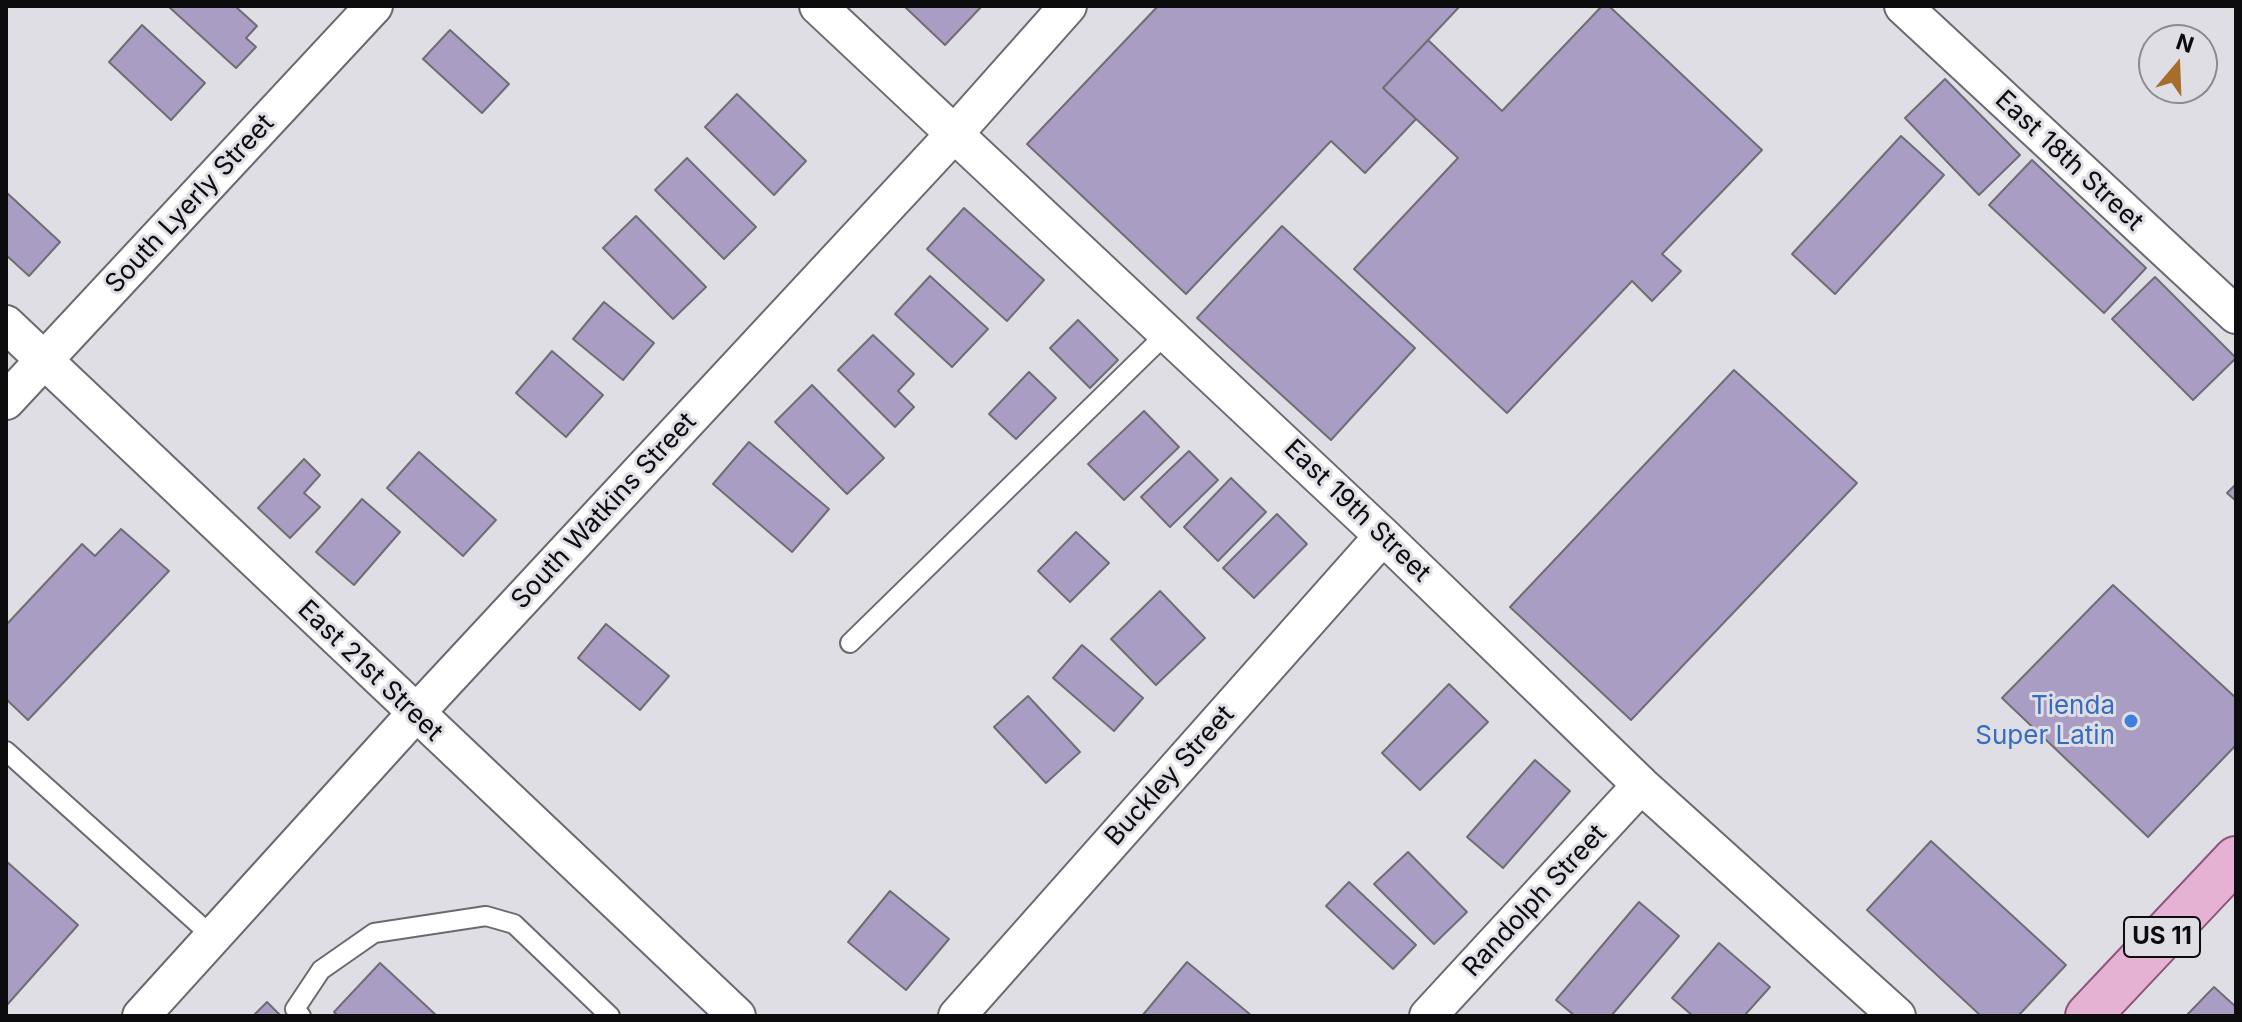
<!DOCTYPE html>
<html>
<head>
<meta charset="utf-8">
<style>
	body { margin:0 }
	#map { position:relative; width:2242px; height:1022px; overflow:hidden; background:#e0dee5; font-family:Inter,sans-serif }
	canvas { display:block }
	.frame { position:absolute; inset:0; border:8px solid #0c0b0e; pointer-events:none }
	.north { position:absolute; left:2138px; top:24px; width:80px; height:80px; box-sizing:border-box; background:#e0dee5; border:2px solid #8b8a8f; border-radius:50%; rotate:19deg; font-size:22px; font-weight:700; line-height:32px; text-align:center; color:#0c0b0e }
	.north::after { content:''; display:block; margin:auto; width:28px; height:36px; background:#a66d2c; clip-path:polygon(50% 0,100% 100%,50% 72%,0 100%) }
</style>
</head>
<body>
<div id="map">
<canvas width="2242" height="1022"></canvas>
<div class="frame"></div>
<div class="north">N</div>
</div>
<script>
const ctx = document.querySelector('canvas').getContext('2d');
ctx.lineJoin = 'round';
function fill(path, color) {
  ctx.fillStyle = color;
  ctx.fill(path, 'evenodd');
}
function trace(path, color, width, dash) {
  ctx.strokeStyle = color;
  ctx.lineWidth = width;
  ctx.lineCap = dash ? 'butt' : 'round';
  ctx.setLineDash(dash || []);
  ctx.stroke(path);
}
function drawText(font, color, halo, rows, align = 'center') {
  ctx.font = font + ' Inter,sans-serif';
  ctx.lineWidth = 6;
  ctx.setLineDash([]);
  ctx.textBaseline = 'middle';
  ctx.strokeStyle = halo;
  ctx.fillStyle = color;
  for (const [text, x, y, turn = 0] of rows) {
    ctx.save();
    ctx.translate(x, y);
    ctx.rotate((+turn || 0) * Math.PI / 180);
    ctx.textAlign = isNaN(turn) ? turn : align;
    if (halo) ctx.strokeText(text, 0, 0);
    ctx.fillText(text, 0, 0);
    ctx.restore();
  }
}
const building = new Path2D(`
	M168 6H235L257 26 246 38 256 47 236 68Z
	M904 6H982L945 45Z
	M1158 6H1460L1383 88 1416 119 1365 173 1331 141 1186 294 1027 144Z
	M1602 6H1609L1762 150 1662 254 1681 271 1652 301 1632 281 1507 413 1354 269 1458 158 1383 88 1428 40 1502 111Z
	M142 25 205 83 171 120 109 62Z
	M450 30 509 84 482 113 423 59Z
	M1945 79 2020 155 1979 195 1905 118Z
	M737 94 806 161 774 195 705 127Z
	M1901 136 1944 175 1835 294 1792 254Z
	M687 158 756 227 724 259 655 190Z
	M2032 160 2146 268 2104 313 1989 205Z
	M6 192 60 242 29 276 6 255Z
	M964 208 1044 280 1007 321 927 249Z
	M636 216 706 287 673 319 603 248Z
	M1282 226 1415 348 1331 440 1197 318Z
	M930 276 988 329 952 367 895 314Z
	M2155 277 2236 358 2193 400 2112 319Z
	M604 302 654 343 623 380 573 339Z
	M1078 320 1118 360 1090 388 1050 348Z
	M873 335 914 374 898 391 914 407 895 427 838 370Z
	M552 351 603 395 566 437 516 393Z
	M1734 370 1857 483 1631 720 1510 607Z
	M1029 372 1056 398 1016 439 989 414Z
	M812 385 884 458 847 494 775 422Z
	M1144 411 1179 447 1124 500 1088 464Z
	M749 442 829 509 792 552 713 484Z
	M1189 451 1218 480 1170 527 1141 497Z
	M419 452 496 520 463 556 387 488Z
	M304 459 320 475 304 493 320 507 290 538 258 508Z
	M1231 478 1266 512 1218 561 1184 527Z
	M2236 484V501L2227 493Z
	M362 499 400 532 354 585 316 552Z
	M1277 514 1307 544 1254 598 1223 568Z
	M121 529 169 571 28 720 6 699V625L82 544 95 556Z
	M1076 532 1109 563 1070 602 1038 571Z
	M2113 585 2236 698V745L2148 837 2002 698Z
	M1160 591 1205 638 1156 685 1111 639Z
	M606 624 669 676 640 710 578 658Z
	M1082 645 1143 698 1114 731 1053 678Z
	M1449 684 1488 722 1420 790 1382 753Z
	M1028 696 1080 752 1046 783 994 727Z
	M1535 760 1570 791 1503 868 1467 837Z
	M1931 841 2066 965 2018 1016H1981L1867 910Z
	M1408 852 1467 912 1434 944 1374 884Z
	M6 861 78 925 6 1006Z
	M1349 882 1416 945 1393 969 1326 906Z
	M890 891 949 939 906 990 848 942Z
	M1639 902 1679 936 1611 1016H1575L1556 1000Z
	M1719 943 1770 987 1744 1016H1693L1672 998Z
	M1187 962 1252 1016H1142Z
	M380 963 437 1016H338L334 1012Z
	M2214 987 2236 1007V1016H2186Z
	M267 1002 281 1016H253Z`);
fill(building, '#a99dc3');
trace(building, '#6f6d74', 2);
const lane = new Path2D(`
	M850 643 1168 332
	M6 751 213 937
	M301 1016 295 1009 321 970 374 933 486 916 514 924 610 1016`);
const street = new Path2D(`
	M818 6 1383 536 1641 785 1897 1016
	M1903 6 2236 315
	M6 324 737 1016
	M6 401 374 6
	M141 1016 415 714 956 132 1068 6
	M957 1016 1383 536
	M1428 1016 1641 785`);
const primary = new Path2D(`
	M2088 1016 2236 859`);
trace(lane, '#6b6970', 22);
trace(street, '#6b6970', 40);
trace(primary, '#8f567c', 48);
trace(lane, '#fff', 18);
trace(street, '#fff', 36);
trace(primary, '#e6b2d4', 44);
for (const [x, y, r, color] of [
	[2131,721,8,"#3f7fe0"]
]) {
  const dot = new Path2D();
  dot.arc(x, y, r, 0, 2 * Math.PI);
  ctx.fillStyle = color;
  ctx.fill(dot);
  trace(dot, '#e0dee5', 3);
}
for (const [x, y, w] of [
	[2162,937,76]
]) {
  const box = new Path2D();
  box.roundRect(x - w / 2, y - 20, w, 40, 6);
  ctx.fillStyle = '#e0dee5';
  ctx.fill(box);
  trace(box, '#0c0b0e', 2);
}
drawText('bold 24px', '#0c0b0e', null, [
	["US 11",2162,937]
]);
drawText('26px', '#0c0b0e', '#e0dee5', [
	["East 18th Street",2069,161,43],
	["South Lyerly Street",190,204,-47],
	["South Watkins Street",604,511,-47],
	["East 19th Street",1357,511,44],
	["East 21st Street",370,671,44],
	["Buckley Street",1170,776,-48],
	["Randolph Street",1535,901,-47]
]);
drawText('26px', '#366cbe', '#e0dee5', [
	["Tienda",2115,706],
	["Super Latin",2115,736]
], 'right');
</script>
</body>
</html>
